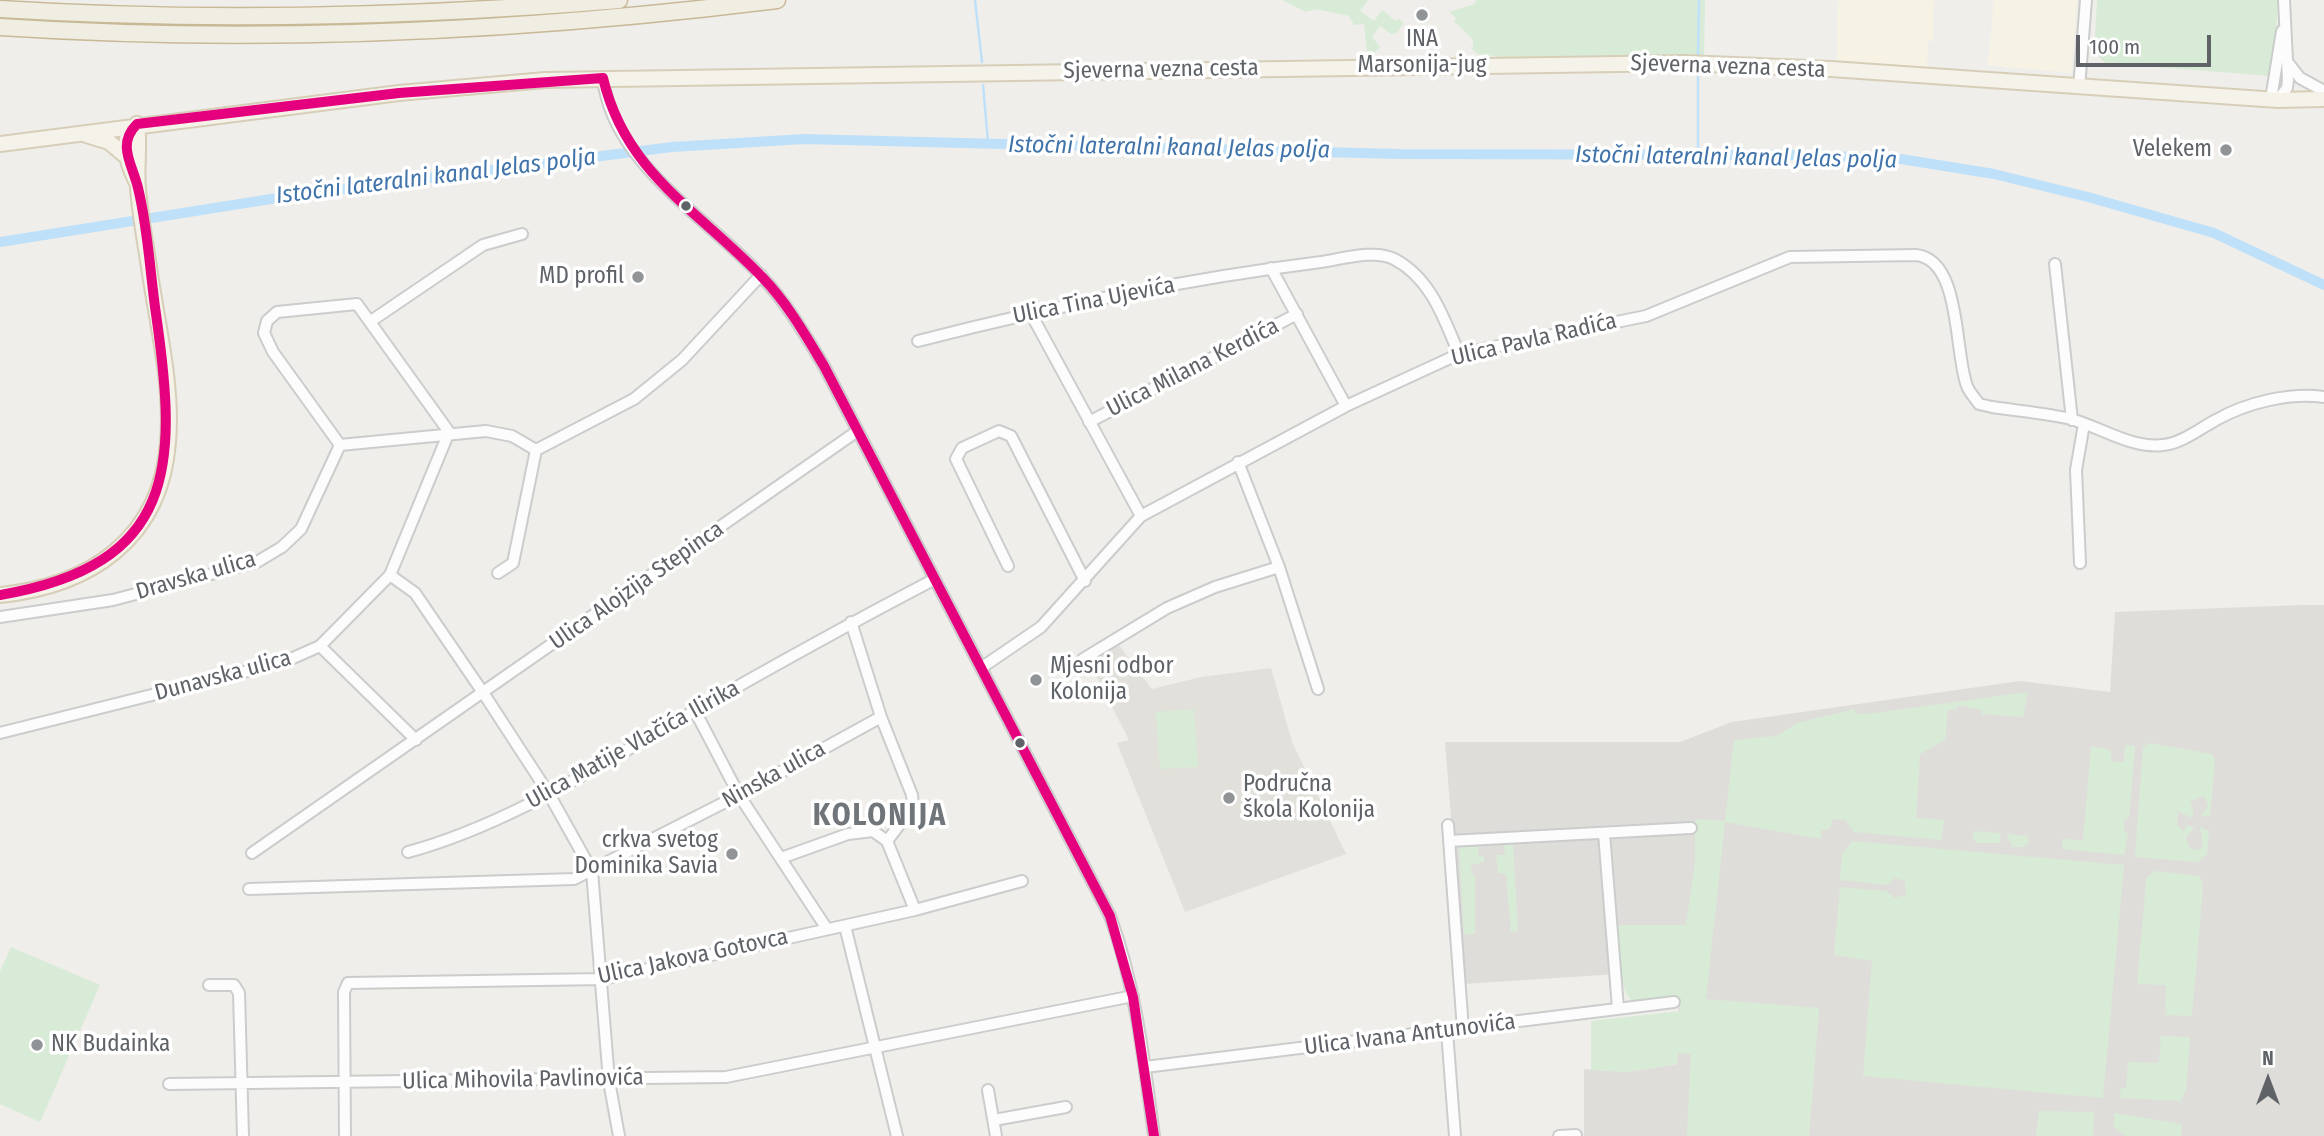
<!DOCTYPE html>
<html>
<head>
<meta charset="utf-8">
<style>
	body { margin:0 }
	#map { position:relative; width:2324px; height:1136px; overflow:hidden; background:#efeeea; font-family:"Fira Sans Condensed",sans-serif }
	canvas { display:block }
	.north { position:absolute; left:2233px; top:1045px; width:70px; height:70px; -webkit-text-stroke:5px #fff; paint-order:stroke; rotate:0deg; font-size:19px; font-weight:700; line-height:28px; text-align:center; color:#5f6368 }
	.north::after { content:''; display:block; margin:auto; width:24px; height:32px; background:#5f6368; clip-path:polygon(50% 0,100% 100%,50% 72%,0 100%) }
	.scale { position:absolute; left:2076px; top:35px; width:135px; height:32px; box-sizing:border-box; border:4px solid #5f6368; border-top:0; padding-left:9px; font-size:21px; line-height:24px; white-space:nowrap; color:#5f6368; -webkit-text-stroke:5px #fff; paint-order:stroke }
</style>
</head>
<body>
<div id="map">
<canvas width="2324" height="1136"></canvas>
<div class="north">N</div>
<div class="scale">100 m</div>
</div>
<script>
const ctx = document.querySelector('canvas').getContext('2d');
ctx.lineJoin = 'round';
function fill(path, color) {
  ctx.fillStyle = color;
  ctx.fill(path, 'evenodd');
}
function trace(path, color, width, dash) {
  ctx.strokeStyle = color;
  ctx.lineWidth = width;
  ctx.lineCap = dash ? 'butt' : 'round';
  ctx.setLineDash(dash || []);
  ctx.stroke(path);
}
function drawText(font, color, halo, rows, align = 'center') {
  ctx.font = font + ' "Fira Sans Condensed",sans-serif';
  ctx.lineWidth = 7;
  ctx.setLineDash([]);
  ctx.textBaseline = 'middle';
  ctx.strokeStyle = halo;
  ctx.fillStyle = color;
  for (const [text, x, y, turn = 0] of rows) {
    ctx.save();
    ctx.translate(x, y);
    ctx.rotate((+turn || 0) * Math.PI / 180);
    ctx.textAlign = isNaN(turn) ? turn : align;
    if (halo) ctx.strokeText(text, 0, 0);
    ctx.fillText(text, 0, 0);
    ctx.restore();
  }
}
fill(new Path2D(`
	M1838 0H1934L1933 41H1928L1927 67 1837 60Z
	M1994 0H2077L2071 73 1988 65Z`), '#f7f3e4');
fill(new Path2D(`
	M2302 605H2324V1136H1584V1069L1627 1072 1677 1064 1679 970 1464 984 1445 742H1680L1732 722 2020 681 2110 692 2115 612Z`), '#dfddda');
fill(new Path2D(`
	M1119 645 1152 689 1201 677 1271 668 1292 742 1346 854 1185 912 1117 743 1129 740 1089 662Z`), '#e2e0da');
fill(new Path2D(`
	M1282 0H1368L1360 11 1374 21 1382 10 1396 21 1398 19 1404 22 1397 33 1391 34 1380 26 1372 37 1380 47 1368 60 1364 24 1354 25 1349 16 1316 9 1306 12Z
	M1476 0H1705L1704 57 1509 58 1477 54 1470 47H1473V40L1454 21 1456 18 1449 12 1475 4Z
	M2097 0H2279L2271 76 2105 63 2094 52Z
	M2028 692 2023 717 1982 714V710L1957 705V709L1948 710 1945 740 1920 754 1916 818 1944 820 1941 840 1854 832 1845 820 1833 819 1830 828 1821 831V839L1725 822 1706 999 1819 1008 1809 1136H1687L1691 1054 1678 1053 1677 1064 1627 1072 1591 1070V1021L1680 1011V998L1633 1001C1617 991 1619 944 1618 925H1686L1695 863V819L1725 821 1734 740 1776 736 1797 723 1854 709 1856 714 1874 713Z
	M1194 709 1198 767 1160 769 1156 712Z
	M2149 743 2212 754 2215 761 2210 815 2200 817 2208 806 2204 796 2190 801 2194 811 2192 818 2178 811 2177 825 2183 831 2188 825 2194 828 2186 837 2189 848 2198 850 2203 846 2200 827 2209 831 2207 854 2198 862 2135 857 2143 747Z
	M2125 745 2135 746 2129 817 2124 821V829L2128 834 2124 855 2063 849 2062 839 2083 840 2091 746 2111 750V761L2124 762Z
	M1974 831 2000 833 2001 843H1977L1972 837Z
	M2007 834 2027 836 2029 843 2023 847H2012Z
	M1852 841 2124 865 2103 1098 1863 1076 1872 961 1834 955 1840 887 1886 891 1895 898 1906 894 1905 881 1895 878 1888 885 1840 880 1842 855Z
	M1513 844 1518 931 1511 932 1506 874 1498 873 1496 855H1505L1504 845Z
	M1478 846V856H1484V862L1471 865 1472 875H1475V934H1464L1459 847Z
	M2154 871 2200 876 2203 886 2192 1016 2165 1015 2166 985 2137 984 2146 883 2147 877Z
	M11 947 100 985 40 1122 0 1104V971Z
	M2161 1036 2190 1037 2186 1090 2181 1101 2121 1098 2120 1088H2126L2128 1062 2159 1063Z
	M2039 1111 2094 1112 2093 1136H2036Z
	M2114 1113 2182 1124 2181 1136H2125L2114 1127Z`), '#d8ebd6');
trace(new Path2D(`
	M975 0 982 62
	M1698 56 1699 0
	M1698 72V154
	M983 85 988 142`), '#bfe0f9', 2.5);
trace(new Path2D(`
	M0 242 296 195 672 147 804 139 1400 154 1803 155 1901 159 1994 174 2088 197 2214 233 2324 285`), '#bfe0f9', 10);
const minor = new Path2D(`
	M2289 64 2300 78 2324 91
	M603 78C612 164 710 219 763 278 788 305 805 335 824 366L1110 916C1136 987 1144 1061 1154 1136
	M2079 88 2086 0
	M2271 99 2282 31
	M2278 100 2287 88 2288 80 2284 0
	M2055 264 2072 420
	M1271 268 1346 406
	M1030 312 1141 516
	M371 321 483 245 522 234
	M918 341C1050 307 1185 279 1321 262 1342 259 1375 249 1394 259 1431 278 1444 319 1459 354
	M1089 422 1297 314
	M1238 462 1279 567 1318 689
	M2080 563 2076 470 2084 424
	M1008 566 956 459 962 448 999 431 1011 436 1085 581
	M498 573 513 563 536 450 634 399 682 360 761 275
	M390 575 415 593 484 694 549 794 592 871 609 1081 619 1136
	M0 617 113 600 257 562 282 547 301 529 340 445 486 431 512 436 536 450
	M851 622 881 717 912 795 913 807 887 841
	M320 646 416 740
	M1083 659 1167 608 1215 587 1279 567
	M981 668 1041 627 1141 516 1346 406 1459 354 1646 316 1790 257 1916 255C1962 260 1954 353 1967 386 1969 392 1975 398 1979 404L1992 407C2018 411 2045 413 2071 419 2100 427 2132 449 2163 445 2182 443 2199 429 2216 420 2246 403 2289 392 2324 397
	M695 711 739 795 827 929
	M0 733 284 662 320 646 390 575 449 432 357 304 277 312 267 321 264 333 273 352 340 445
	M1448 825 1463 1030
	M1604 833 1618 1008
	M1449 841 1691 828
	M408 852C502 826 585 774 670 725 757 675 845 626 935 579
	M252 853 856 432
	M781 858 848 834 873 831 887 841 915 910
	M249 889 574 879 739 795 881 717
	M845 926 897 1136
	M209 985H234L239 993 243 1136
	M1447 1031 1455 1136
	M1145 1067 1674 1002
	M169 1084 726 1077 1133 996
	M988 1090 996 1136
	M994 1120 1066 1107
	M345 1136 344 992 348 983 603 979 915 910 1022 881
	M1559 1136 1576 1135`);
const major = new Path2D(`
	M86 135 109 142 127 157
	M0 144 399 93 545 80 1685 63 1831 69 2278 100 2324 99
	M136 181C127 163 119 138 137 124
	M0 595C90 586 161 539 168 442 173 385 157 324 149 267 145 241 140 215 138 188 136 167 140 146 137 124`);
const highway = new Path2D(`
	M0 9C206 22 413 17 619 0
	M0 27C259 44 519 32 777 0`);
trace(minor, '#cbcccc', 14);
trace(major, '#d7ceb8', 18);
trace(highway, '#c8b996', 19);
trace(minor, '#fdfcfc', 10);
trace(major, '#f4f2e9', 14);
trace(highway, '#f0ede3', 16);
trace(new Path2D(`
	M0 595C177 565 178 466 156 314 150 273 148 228 138 188 133 165 116 145 137 124L399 93 603 78C626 175 700 211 763 278 788 304 806 336 824 366L1110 916 1133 997 1154 1136`), '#e5007d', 10);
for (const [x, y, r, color] of [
	[1422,15,7,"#919496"],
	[2226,150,7,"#919496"],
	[686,206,6,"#5f6368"],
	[638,277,7,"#919496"],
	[1036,680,7,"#919496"],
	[1020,743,6,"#5f6368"],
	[1229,798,7,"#919496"],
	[732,854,7,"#919496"],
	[37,1045,7,"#919496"]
]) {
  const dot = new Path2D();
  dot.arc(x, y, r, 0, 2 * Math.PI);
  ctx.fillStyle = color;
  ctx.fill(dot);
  trace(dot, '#fff', 2.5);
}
drawText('23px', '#5f6368', '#fff', [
	["INA",1422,40,"center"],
	["Marsonija-jug",1422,66,"center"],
	["Velekem",2212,150],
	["MD profil",624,277],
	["Mjesni odbor",1050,667,"left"],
	["Kolonija",1050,693,"left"],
	["Područna",1243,785,"left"],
	["škola Kolonija",1243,811,"left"],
	["crkva svetog",718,841],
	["Dominika Savia",718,867],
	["NK Budainka",51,1045,"left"]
], 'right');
drawText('23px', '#5f6368', '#fff', [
	["Sjeverna vezna cesta",1728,67,2],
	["Sjeverna vezna cesta",1161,70,-1],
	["Ulica Tina Ujevića",1094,301,-11],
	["Ulica Pavla Radića",1534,340,-13],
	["Ulica Milana Kerdića",1193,368,-27],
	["Dravska ulica",196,576,-16],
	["Ulica Alojzija Stepinca",637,586,-35],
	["Dunavska ulica",223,676,-15],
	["Ulica Matije Vlačića Ilirika",633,745,-29],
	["Ninska ulica",774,775,-29],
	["Ulica Jakova Gotovca",693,957,-12],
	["Ulica Ivana Antunovića",1410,1035,-7],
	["Ulica Mihovila Pavlinovića",523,1080,-1]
]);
drawText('italic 24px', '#4174aa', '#fff', [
	["Istočni lateralni kanal Jelas polja",1169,148,1],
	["Istočni lateralni kanal Jelas polja",1736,158,1],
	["Istočni lateralni kanal Jelas polja",436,177,-7]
]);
ctx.letterSpacing = '2px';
drawText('bold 30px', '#70757a', '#fff', [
	["KOLONIJA",880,817]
]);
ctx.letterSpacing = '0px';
</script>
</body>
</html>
